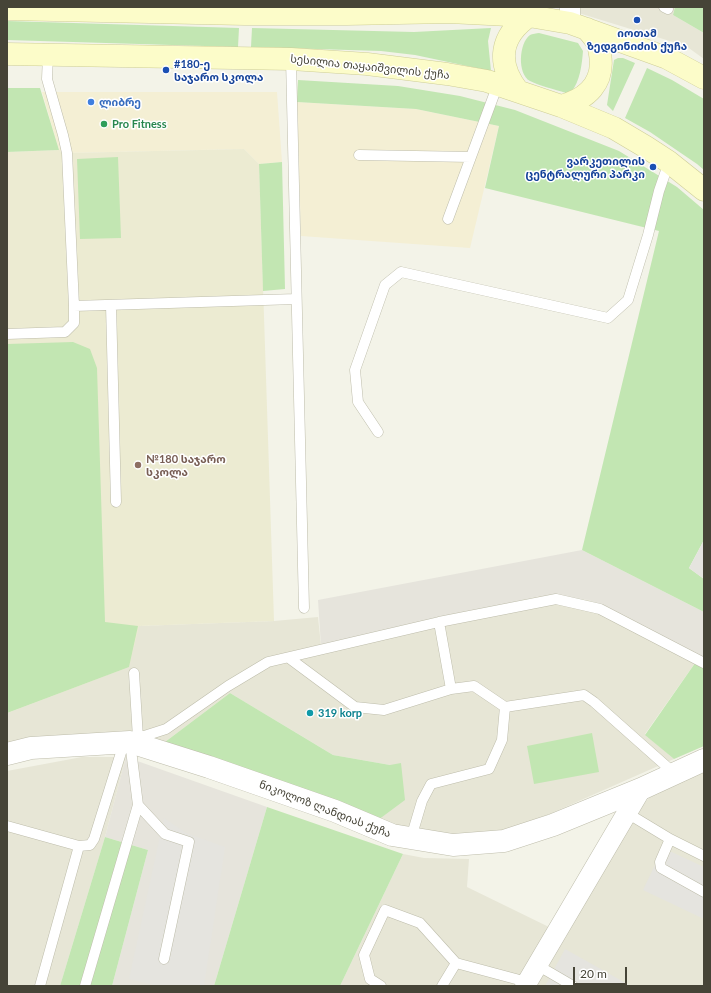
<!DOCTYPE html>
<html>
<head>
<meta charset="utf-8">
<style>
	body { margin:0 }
	#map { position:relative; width:711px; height:993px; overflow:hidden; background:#f3f3e8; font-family:Lato,sans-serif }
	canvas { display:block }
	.frame { position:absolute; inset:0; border:8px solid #464437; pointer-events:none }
	.scale { position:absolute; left:573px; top:967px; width:54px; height:18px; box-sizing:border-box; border:2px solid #464437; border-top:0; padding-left:5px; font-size:12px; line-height:14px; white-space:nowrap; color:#464437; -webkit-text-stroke:3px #fff; paint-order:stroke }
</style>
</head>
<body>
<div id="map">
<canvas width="711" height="993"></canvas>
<div class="frame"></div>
<div class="scale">20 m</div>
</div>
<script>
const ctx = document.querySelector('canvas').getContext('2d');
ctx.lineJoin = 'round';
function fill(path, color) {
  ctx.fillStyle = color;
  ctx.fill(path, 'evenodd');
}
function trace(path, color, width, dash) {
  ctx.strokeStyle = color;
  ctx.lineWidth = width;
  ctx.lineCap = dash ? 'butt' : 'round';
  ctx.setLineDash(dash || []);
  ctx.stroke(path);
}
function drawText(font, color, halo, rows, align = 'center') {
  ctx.font = font + ' Lato,"Noto Sans Georgian",sans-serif';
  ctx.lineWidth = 3;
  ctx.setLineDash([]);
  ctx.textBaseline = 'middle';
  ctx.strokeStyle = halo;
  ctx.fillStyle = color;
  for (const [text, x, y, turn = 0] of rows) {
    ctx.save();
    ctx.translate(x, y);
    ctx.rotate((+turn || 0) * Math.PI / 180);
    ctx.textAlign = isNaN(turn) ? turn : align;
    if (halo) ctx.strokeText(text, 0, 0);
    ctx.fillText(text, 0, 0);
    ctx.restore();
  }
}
fill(new Path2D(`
	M559 7H675L673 15 704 33V59L686 46Z
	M540 596 589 600 700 656 645 734 674 759 502 835 451 839 378 820 390 765 333 755 230 693 165 742 7 748V713L128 667 138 626 274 621 318 617 321 646Z
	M82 757H126L105 837 60 986H7V771Z
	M704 772V986H535L638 809 652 795Z
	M403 854 424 858 469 859 467 887 551 928 516 986H340Z`), '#e7e6d6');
fill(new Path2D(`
	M42 92H277L282 162 259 164 244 149 67 153 59 150Z
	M297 102 416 109 499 126 470 248 301 236Z`), '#f4efd4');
fill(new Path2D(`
	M582 550 704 612V658L589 600 540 596 321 646 318 600Z
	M126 757 267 807 214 986H112L148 850 105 837Z`), '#e6e4dc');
fill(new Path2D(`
	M244 149 259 164 274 621 139 626 129 667 7 713V152L59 150 67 153Z`), '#ecebd2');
fill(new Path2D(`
	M675 7H704V33L673 15Z
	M7 21 239 28 238 47 7 40Z
	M252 28 414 32 491 28 488 41 491 71 415 55 381 51 251 47Z
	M539 33 578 43 583 51C582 64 580 82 571 92L566 93C554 89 540 86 530 81 517 74 519 43 530 35 532 34 537 33 539 33Z
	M618 58H623L635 63 613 111 607 105 614 60Z
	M647 68 672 80 704 99V170L697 164 650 132 625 118Z
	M298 80 398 86 460 96 515 110 619 151 677 187 704 210V540L689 568 704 579V612L582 550 659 231 485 188 499 126 416 109 297 102Z
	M7 88H40L59 150 7 152Z
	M118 157 121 238 80 239 77 159Z
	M282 162 285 289 263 291 259 164Z
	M73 342 90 349 97 368 105 622 138 626 129 667 7 713V344Z
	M700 656 704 658V746L674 759 645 735Z
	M230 693 333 755 390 765 401 763 405 800 378 820 165 742Z
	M592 733 599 772 534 784 527 746Z
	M267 807 403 854 340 986H214Z
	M105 837 148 850 112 986H60Z`), '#c2e6b2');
fill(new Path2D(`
	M704 540V579L689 568Z
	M164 818 186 833 225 847 204 986H157L129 979Z
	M663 848 704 867V919L643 890Z
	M565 949 631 986H545Z`), '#e5e4df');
const service = new Path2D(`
	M664 7 668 9
	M48 55 47 79 63 135 67 153 74 306 296 299
	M291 59 304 608
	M359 155 471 157
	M448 219 498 84
	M111 305 116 502
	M7 334 65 332 74 323V306
	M378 432 358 402 355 370 385 285 401 272 608 318 628 300 648 235 659 191 669 162
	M439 622 451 689
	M289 658 355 707 384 710 451 689 474 686 505 707
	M134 673 138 738
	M627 813 670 839 704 856
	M7 826 79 846 90 845 94 839 124 743
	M411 838 422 801 431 784 489 769 502 740 505 707 584 695 594 702 674 773
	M670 839 660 862 661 868 704 892
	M164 959 189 842 165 834 138 805 130 742 138 738 166 729 228 686 268 662 439 622 556 599 600 609 704 663
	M537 965 573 986
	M40 986 79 846
	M85 986 138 805
	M381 986 370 979 364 955 385 910 420 923 456 963 527 982
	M442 986 456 963`);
const minor = new Path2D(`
	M570 7V23
	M525 986 641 789`);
const tertiary = new Path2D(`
	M7 754 31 748 130 742 209 767 335 811 392 835 453 845 504 841 553 825 641 789 704 760`);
const secondary = new Path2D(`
	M7 9 245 14H347L449 12 529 16 570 23 667 58 704 78
	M7 54 291 59 367 64 447 74 487 81 561 106 614 128 646 147 669 162 704 190
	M518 91C496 63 500 36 529 16
	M561 106C587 99 605 83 600 54 599 50 599 45 597 42 594 37 590 33 587 29`);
trace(service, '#bebdab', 11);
trace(minor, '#bebdab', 21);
trace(tertiary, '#bebdab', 23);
trace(secondary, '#cece97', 23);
trace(service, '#fff', 10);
trace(minor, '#fff', 20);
trace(tertiary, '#fff', 22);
trace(secondary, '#fcfcc9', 22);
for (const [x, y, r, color] of [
	[637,20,4,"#1a4fb4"],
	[166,70,4,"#1a4fb4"],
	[91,102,4,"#3f7fe0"],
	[104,124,4,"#2e9e5b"],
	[653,167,4,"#1a4fb4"],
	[138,465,4,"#8d6e63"],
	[310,713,4,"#0f9aa8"]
]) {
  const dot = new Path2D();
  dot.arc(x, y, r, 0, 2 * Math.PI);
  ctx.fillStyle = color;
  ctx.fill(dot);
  trace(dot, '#fff', 1.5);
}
drawText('bold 11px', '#164399', '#fff', [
	["იოთამ",637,33],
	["ზედგინიძის ქუჩა",637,46],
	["#180-ე",174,64,"left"],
	["საჯარო სკოლა",174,77,"left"],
	["ვარკეთილის",645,161,"right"],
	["ცენტრალური პარკი",645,174,"right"]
]);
drawText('11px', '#464437', '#fff', [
	["სესილია თაყაიშვილის ქუჩა",370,67,6],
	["ნიკოლოზ ლანდიას ქუჩა",325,809,21]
]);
drawText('bold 11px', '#366cbe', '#fff', [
	["ლიბრე",99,102]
], 'left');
drawText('bold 11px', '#27864d', '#fff', [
	["Pro Fitness",112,124]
], 'left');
drawText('bold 11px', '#785e54', '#fff', [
	["№180 საჯარო",146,459],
	["სკოლა",146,472]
], 'left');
drawText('bold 11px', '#0d838f', '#fff', [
	["319 korp",318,713]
], 'left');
</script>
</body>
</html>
